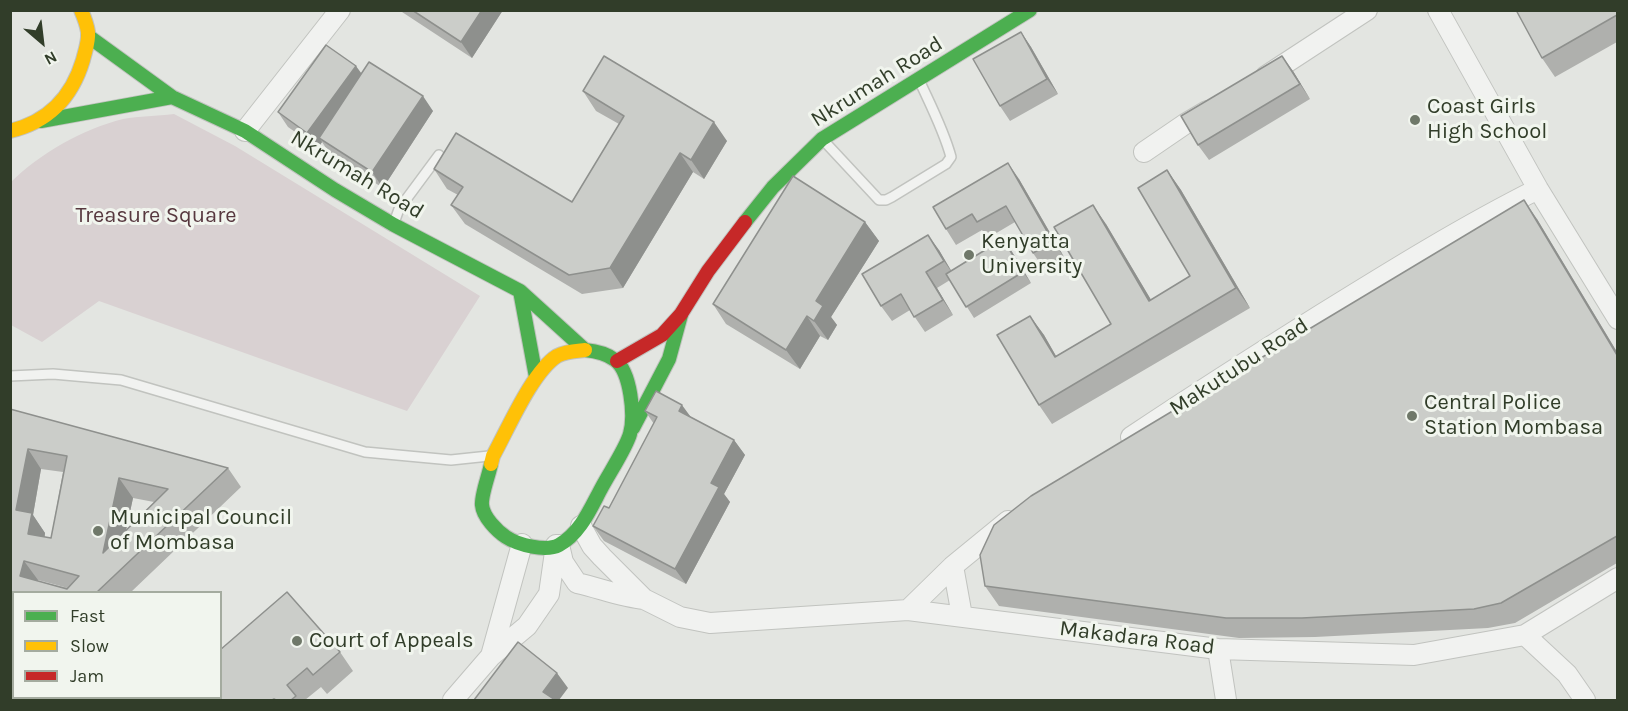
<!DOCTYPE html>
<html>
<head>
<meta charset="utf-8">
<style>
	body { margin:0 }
	#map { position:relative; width:1628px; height:711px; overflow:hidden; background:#e3e5e1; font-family:Karla,sans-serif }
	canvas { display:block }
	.frame { position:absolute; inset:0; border:12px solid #313d29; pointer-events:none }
	.legend { position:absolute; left:12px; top:591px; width:210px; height:108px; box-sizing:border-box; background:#f1f5ee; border:2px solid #a4ab9f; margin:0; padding:8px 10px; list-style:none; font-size:18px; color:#313d29 }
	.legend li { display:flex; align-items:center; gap:12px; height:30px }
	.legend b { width:30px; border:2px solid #a4ab9f }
	.north { position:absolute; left:12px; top:12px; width:60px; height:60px; -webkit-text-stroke:4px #f1f5ee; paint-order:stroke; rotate:152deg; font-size:16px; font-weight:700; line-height:24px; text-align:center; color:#313d29 }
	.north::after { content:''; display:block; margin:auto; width:21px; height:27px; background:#313d29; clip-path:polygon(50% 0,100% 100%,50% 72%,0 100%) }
</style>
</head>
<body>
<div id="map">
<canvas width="1628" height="711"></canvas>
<div class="frame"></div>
<ul class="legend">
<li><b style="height:8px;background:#4caf50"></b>Fast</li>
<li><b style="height:8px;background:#ffc107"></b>Slow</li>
<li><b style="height:8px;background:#c62828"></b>Jam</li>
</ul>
<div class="north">N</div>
</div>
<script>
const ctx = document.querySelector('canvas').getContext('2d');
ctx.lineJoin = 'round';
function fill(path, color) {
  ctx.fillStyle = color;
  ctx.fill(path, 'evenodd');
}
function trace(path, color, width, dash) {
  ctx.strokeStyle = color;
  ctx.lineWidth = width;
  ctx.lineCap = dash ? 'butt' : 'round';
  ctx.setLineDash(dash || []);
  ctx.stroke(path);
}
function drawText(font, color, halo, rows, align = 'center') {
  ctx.font = font + ' Karla,sans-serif';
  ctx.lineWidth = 6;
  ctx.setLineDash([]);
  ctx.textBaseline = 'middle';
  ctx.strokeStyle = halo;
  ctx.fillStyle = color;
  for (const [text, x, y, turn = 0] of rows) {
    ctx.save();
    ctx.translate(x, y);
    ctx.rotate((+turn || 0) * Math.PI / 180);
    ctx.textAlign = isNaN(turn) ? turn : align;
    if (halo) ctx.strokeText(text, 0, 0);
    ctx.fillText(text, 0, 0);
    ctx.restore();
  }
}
fill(new Path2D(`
	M174 114 235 146 480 296 407 411 99 301 42 342 11 325 10 183C40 153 83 129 123 119 139 116 157 116 174 114Z`), '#d9d1d2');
const lane = new Path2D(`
	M824 141 879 200H886L892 197 946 164 951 157C944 131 931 106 920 82
	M394 223 399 209 439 155
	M10 376 53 374 121 380 365 452 451 460 489 456`);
const street = new Path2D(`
	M1438 10 1538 189 1618 319
	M1266 76 1367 10
	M245 131 340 10
	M1144 152 1185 124 1207 111
	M1131 437C1194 395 1258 354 1322 314 1393 270 1464 226 1538 189
	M581 526 592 546 602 557 644 599 680 617 710 623 908 610 1218 649 1414 655 1525 635 1618 578
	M559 545 563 562 577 583C600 588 621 597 644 599
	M953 566 962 616
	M908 610 953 566 1008 521
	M1525 635 1567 674 1585 700
	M1218 649 1226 700
	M491 656 522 544
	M453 700 491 656 527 626 549 594 556 545`);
const fast = new Path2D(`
	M88 36 172 97 245 131 335 190 394 225 520 291 585 350
	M41 121 172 97
	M745 222 773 187 822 139 1030 10
	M520 291 536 377
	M633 428 669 359 681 315
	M491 464C489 475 481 495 482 505 483 517 497 531 506 537 518 545 546 552 559 545 581 533 591 507 602 487 610 472 626 448 630 434 635 416 631 372 615 360 606 353 596 351 585 350`);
const slow = new Path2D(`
	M10 131C48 122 72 97 83 60 85 51 89 42 88 32 87 25 84 17 81 10
	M491 464 493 456C508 429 532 372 557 356 566 351 575 351 585 350`);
const jam = new Path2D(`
	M617 361 662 335 681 314 708 271 745 222`);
trace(lane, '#c1c3bf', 12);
trace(street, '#c1c3bf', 22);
trace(fast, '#c1c3bf', 16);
trace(slow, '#c1c3bf', 16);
trace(jam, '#c1c3bf', 16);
trace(new Path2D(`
	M10 667 14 669
	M51 698 54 700`), '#c3c6c1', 4, [4.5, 4.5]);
trace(lane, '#f1f2f0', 9);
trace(street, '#f1f2f0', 20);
trace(fast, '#4caf50', 14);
trace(slow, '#ffc107', 14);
trace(jam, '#c62828', 14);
fill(new Path2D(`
	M399 10H503L472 58Z
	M1617 10V42L1555 77 1542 58Z
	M1021 32 1031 47 1058 94 1010 121 1000 106Z
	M1293 71 1310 99 1209 160 1198 145Z
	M361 73 433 111 383 188 330 154 322 142 318 148 288 127 278 112Z
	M583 91 727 141 704 179 693 172 623 288 582 294 465 224 451 205 458 195 447 189 434 169 572 202 619 124 596 111Z
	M1167 170 1181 190 1250 308 1052 424 1039 405 1030 316 1044 335 1056 356 1111 324 1106 224 1151 300 1190 276Z
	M1019 179 1064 257 1044 269 1033 253 1015 222 988 238 982 230 956 245 946 229Z
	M1537 219 1617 352V563L1515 623 1488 628 1315 637 1239 638 999 606 985 586Z
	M865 222 879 241 831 317 837 325 828 340 820 336 800 369 726 324 713 304Z
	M1003 239 1031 283 974 318 950 280 937 288 953 315 925 332 910 310 892 321 881 306 939 250 951 271Z
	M10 409 228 468 241 487 131 592H14V635L10 633ZM41 469 63 472 51 538 45 537V533L33 515ZM133 498 154 502 126 530ZM38 580 68 588 37 581Z
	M645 411 691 417 734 440 745 455 724 494 730 502 686 584 604 541 593 526 609 508 654 424Z
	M340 652 353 671 327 694 321 687 305 700H188L186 698H220Z`), '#afb0ad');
fill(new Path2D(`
	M482 10H503L472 58 461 42Z
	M1021 32 1031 47 1058 94 1047 79Z
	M1282 56 1293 71 1310 99 1300 84Z
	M356 66 367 81 319 138 322 142 318 148 307 133Z
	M423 96 433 111 383 188 372 172Z
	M714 122 727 141 704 179 691 160Z
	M680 153 693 172 623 288 610 268Z
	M1008 163 1019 179 1064 257 1053 242Z
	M1167 170 1181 190 1250 308 1236 288Z
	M1524 200 1537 219 1617 352V355Z
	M1093 205 1106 224 1163 320 1149 301Z
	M865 222 879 241 831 317 837 325 828 340 814 321 816 301Z
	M928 235 939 250 955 277 944 261Z
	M1003 239 1011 250 1031 283 1023 272Z
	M926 272 937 288 953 315 943 300Z
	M807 316 820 336 800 369 786 350Z
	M1030 316 1044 335 1068 377 1055 357Z
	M682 405 693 420 679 411Z
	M734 440 745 455 724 494 730 502 686 584 675 569 711 483Z
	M28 449 41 469 33 515 45 533 42 553 28 534 16 510Z
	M119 478 133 498 117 572 103 553Z
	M24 561 38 580 34 592 20 576Z
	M557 673 568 688 559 700H549L543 692Z`), '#8e908d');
const building = new Path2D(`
	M412 10H482L461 42Z
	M1516 10H1617V15L1542 58Z
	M1021 32 1047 79 1000 106 973 59Z
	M326 45 356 66 307 133 278 112Z
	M604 56 714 122 691 160 680 153 610 268 569 275 451 205 463 187 434 169 456 133 572 202 624 116 583 91Z
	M1282 56 1300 84 1198 145 1181 116Z
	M369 62 423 96 372 172 319 138Z
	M1008 163 1053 242 1033 253 1006 206 977 222 972 214 946 229 933 207Z
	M1167 170 1236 288 1039 405 997 335 1030 316 1055 357 1111 324 1054 227 1093 205 1149 301 1190 276 1138 188Z
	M793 176 865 222 816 301 823 306 814 321 807 316 786 350 713 304Z
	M1524 200 1617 355V536L1501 603 1474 609 1302 618H1226L985 586 980 555 994 525 1031 496Z
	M928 235 944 261 926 272 943 300 914 317 901 294 881 306 862 274Z
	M1003 239 1023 272 966 307 946 274Z
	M656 391 682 405 679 411 734 440 711 483 719 487 675 569 593 526 604 506 609 508 657 417 645 411Z
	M10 409 228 468 97 592H14V622L10 621ZM28 449 67 456 51 538 28 534 32 513 16 510ZM119 478 168 489 103 553ZM24 561 79 576 67 589 20 576Z
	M287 592 340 652 313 675 307 668 287 685 296 696 291 700H276L274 699 272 700H190L188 698H220V650Z
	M518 642 557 673 543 692 555 700H474Z`);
fill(building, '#cbcdc9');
trace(building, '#8e908d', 1.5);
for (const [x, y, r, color] of [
	[1415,120,6,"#6f7869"],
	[969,255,6,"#6f7869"],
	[1412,416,6,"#6f7869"],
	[98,531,6,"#6f7869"],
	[297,641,6,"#6f7869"]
]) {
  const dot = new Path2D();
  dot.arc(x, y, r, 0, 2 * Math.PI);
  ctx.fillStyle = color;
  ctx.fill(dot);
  trace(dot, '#f1f5ee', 2);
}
drawText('22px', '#313d29', '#f1f5ee', [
	["Nkrumah Road",877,82,-32],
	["Nkrumah Road",357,175,31],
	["Makutubu Road",1239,367,-33],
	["Makadara Road",1137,638,7]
]);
drawText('22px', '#313d29', '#f1f5ee', [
	["Coast Girls",1427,107],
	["High School",1427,132],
	["Kenyatta",981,242],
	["University",981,267],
	["Central Police",1424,403],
	["Station Mombasa",1424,428],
	["Municipal Council",110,518],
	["of Mombasa",110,543],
	["Court of Appeals",309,641]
], 'left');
drawText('22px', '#57383f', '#f1f5ee', [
	["Treasure Square",156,216]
]);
</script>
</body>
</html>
